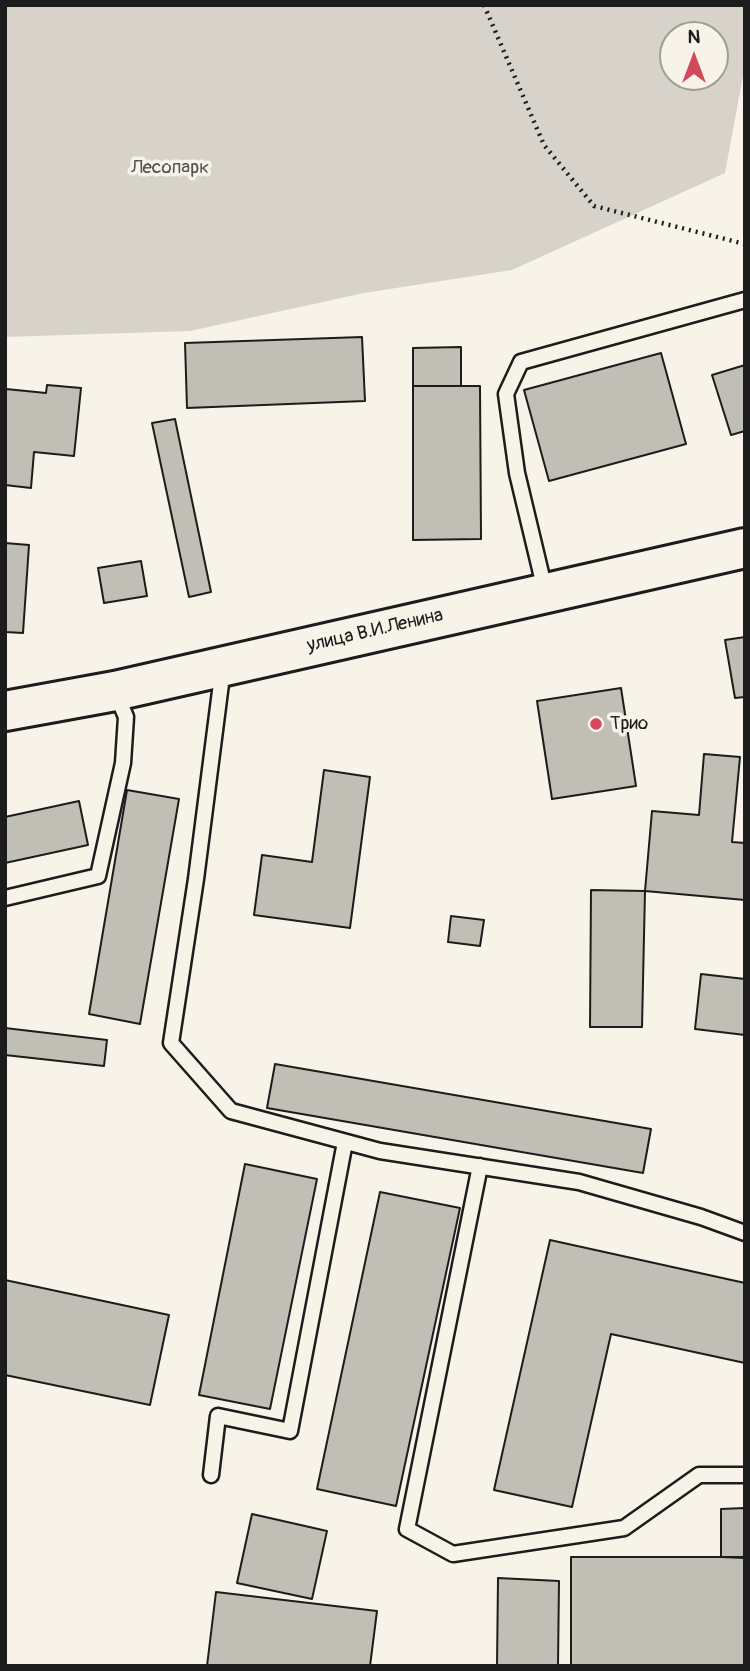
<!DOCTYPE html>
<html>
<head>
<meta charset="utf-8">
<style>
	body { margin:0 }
	#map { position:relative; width:750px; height:1671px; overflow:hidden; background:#f7f3e8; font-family:Pangolin,sans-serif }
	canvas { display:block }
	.frame { position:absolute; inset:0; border:7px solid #1c1c1c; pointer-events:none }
	.north { position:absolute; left:659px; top:21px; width:70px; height:70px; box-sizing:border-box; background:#f7f3e8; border:2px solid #9f9d96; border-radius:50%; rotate:0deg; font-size:19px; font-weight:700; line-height:28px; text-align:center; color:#1c1c1c }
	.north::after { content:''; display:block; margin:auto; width:24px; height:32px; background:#d1495b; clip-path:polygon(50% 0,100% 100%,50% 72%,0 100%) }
</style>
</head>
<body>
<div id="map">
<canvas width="750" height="1671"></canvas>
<div class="frame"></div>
<div class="north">N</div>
</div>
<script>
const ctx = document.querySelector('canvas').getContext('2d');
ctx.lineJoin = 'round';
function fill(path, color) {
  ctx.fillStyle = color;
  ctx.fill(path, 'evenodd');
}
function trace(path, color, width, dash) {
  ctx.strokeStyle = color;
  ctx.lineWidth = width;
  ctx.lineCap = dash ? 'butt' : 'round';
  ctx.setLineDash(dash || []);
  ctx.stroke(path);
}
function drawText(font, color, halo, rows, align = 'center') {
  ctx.font = font + ' Pangolin,sans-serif';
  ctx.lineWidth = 7;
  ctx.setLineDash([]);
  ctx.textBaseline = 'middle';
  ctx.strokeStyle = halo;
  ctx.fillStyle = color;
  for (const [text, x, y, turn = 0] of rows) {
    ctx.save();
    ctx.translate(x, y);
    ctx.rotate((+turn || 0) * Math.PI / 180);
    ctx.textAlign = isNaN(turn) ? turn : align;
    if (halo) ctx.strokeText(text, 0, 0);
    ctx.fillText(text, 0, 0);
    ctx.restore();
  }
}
fill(new Path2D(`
	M5 5H745V65L725 173 512 270 364 293 190 331 5 337ZM673 35H715V77H673Z`), '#d7d3cb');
const building = new Path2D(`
	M362 337 365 401 187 408 185 343Z
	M461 347V386H413V348Z
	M661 353 686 444 549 481 524 390Z
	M745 365V431L731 435 712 375Z
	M47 385 81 388 74 456 34 452 31 488 5 485 6 389 46 393Z
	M413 386H480L481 539 413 540Z
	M175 419 211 592 189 597 152 423Z
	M5 543 29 545 23 633 5 632Z
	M141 561 147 596 104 603 98 568Z
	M745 637V697L735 698 725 640Z
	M621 688 636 786 552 799 537 701Z
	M704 754 740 757 732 842 745 843V900L645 891 652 811 699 815Z
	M324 770 370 777 350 928 254 915 262 855 312 862Z
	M127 790 179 799 140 1024 89 1014Z
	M79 801 88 845 5 863V817Z
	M591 890 645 891 642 1027H590Z
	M451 916 484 920 480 946 448 942Z
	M701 974 745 979V1035L695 1029Z
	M5 1028 107 1040 104 1066 5 1055Z
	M275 1064 651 1129 643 1173 267 1108Z
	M245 1164 317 1179 270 1409 199 1395Z
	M380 1192 460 1208 396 1506 317 1489Z
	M550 1240 745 1283V1363L611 1334 572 1507 494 1490Z
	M5 1280 169 1315 150 1405 5 1375Z
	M745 1508V1558L721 1557V1509Z
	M252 1514 327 1531 312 1599 237 1583Z
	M571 1557H745V1666H571Z
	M498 1578 559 1581 558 1666H497Z
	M216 1592 377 1611 370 1666H207Z`);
fill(building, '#c0beb5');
trace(building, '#1c1c1c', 2);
const lane = new Path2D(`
	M545 590 517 473 506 394 521 362 745 300
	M223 668 196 879 171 1043 231 1111 380 1151 579 1182 701 1217 745 1233
	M5 898 98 876 123 763 126 717 115 691
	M480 1166 407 1529 453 1554 624 1528 699 1475H745
	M211 1475 218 1416 290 1431 345 1142`);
const secondary = new Path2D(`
	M5 711 115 691 745 548`);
trace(lane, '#1c1c1c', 19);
trace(secondary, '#1c1c1c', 44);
trace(new Path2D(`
	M484 5 544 145 594 206 745 244`), '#1c1c1c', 4.5, [2, 5]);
trace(lane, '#f7f3e8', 14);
trace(secondary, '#f7f3e8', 38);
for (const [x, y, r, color] of [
	[596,724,7,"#d1495b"]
]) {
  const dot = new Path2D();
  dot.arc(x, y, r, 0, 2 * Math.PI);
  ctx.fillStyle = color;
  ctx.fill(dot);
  trace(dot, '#f7f3e8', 2.5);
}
drawText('19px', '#545351', '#f7f3e8', [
	["Лесопарк",170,168]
]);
drawText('19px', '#1c1c1c', '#f7f3e8', [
	["улица В.И.Ленина",375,631,-13]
]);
drawText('19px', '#1c1c1c', '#f7f3e8', [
	["Трио",610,724]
], 'left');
</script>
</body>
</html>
